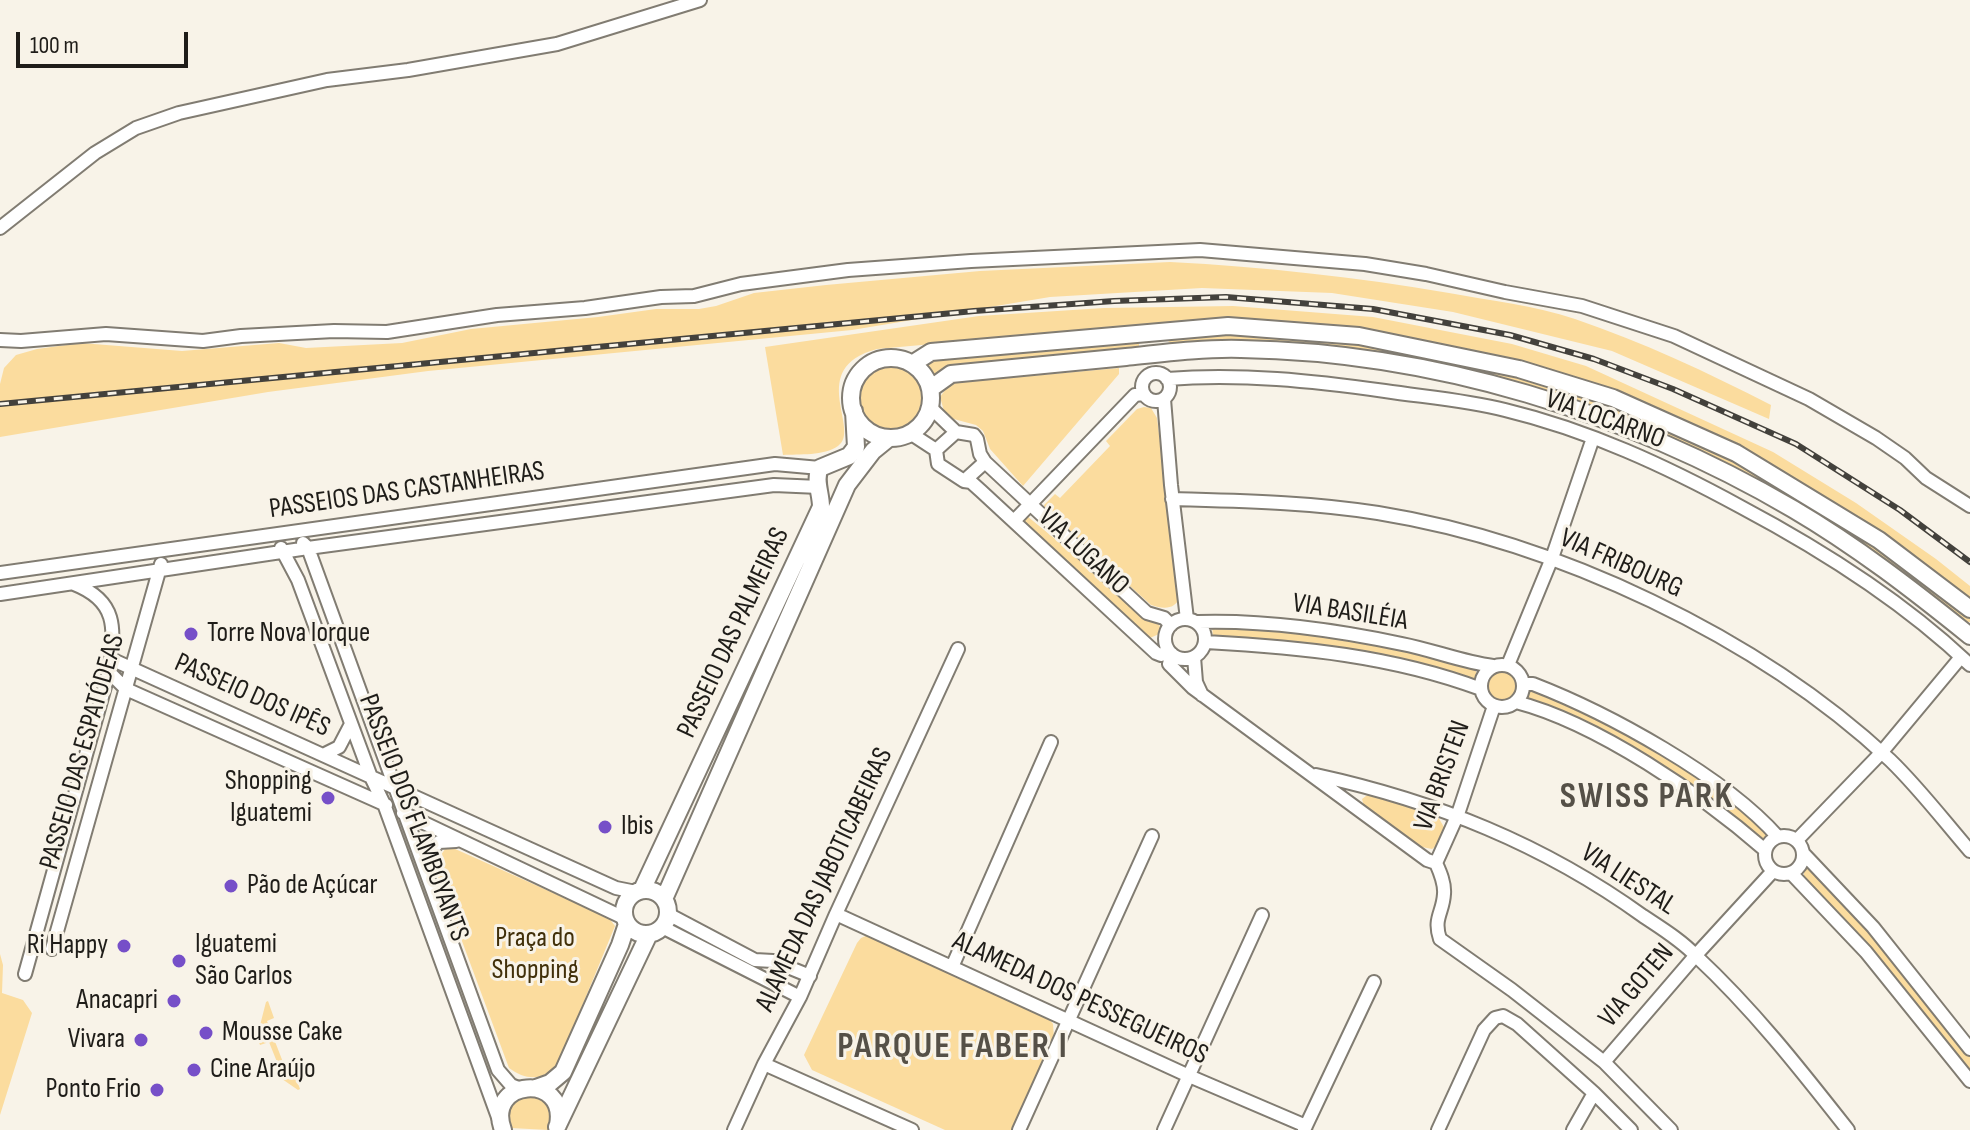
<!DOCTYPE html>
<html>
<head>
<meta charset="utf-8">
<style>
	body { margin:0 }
	#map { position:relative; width:1970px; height:1130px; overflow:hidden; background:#f8f3e8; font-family:"Sofia Sans Condensed",sans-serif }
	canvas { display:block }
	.scale { position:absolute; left:16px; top:32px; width:172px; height:36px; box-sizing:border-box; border:4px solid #1f1d19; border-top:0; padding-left:10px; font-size:24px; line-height:28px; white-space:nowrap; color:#1f1d19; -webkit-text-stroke:6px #f8f3e8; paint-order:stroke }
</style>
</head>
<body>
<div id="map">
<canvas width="1970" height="1130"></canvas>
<div class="scale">100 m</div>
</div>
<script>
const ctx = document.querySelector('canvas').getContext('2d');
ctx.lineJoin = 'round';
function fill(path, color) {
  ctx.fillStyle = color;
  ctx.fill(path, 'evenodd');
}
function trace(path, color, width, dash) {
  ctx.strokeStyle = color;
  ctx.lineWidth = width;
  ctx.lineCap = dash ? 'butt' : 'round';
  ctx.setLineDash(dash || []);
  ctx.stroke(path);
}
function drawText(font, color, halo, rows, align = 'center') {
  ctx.font = font + ' "Sofia Sans Condensed",sans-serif';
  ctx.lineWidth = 6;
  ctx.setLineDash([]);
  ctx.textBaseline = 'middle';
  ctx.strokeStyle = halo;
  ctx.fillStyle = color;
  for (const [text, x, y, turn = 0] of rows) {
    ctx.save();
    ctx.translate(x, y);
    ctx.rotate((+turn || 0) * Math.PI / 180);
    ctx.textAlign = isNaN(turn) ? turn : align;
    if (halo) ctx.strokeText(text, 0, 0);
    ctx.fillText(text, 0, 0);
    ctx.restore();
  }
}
fill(new Path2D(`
	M1170 262C1266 267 1355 277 1449 293 1491 301 1534 305 1575 319 1642 342 1707 372 1771 405L1769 419 1612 351 1453 312 1332 293 1202 288 1050 297 852 330 428 371 268 392 0 437V384L4 368 16 355 37 349 81 343 182 351 279 343 306 348 402 343 471 329 598 317 656 309H699L716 306 754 293 826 285 980 271Z
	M1233 306 1373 317 1512 344 1586 366 1773 452 1856 503 1936 559 1970 586V601L1732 445 1418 341 1178 322 877 349C805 368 862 430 838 446 824 456 799 454 783 455L765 347 979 316 1104 308Z
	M1228 333 1356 342 1461 361 1596 399V403L1590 407 1243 342 1172 344 1164 338Z
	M1139 340V350L947 367 934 374 925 365 926 362 946 355Z
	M856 398a35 35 0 1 1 70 0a35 35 0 1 1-70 0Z
	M1119 368V374L1023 486 990 449 983 431 976 425 950 418 944 411 940 397 950 383Z
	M1144 407 1151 408 1157 418 1180 597C1175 610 1163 609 1151 605L1045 510 1044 505 1055 494 1060 498 1110 446 1106 441 1137 409Z
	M1617 408C1706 441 1799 488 1877 544 1909 567 1939 591 1970 615V622H1966L1870 550 1620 418 1615 412Z
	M1027 516 1082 561 1141 617 1156 621 1161 628 1159 634 1150 638 1146 636 1023 523 1022 520Z
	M1212 625 1302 631 1408 650 1474 668 1479 677 1474 679 1428 667 1213 638Z
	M1486 684a17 17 0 1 1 34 0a17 17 0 1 1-34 0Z
	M1531 689 1592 712 1671 756 1765 830 1766 837 1761 840 1711 802 1529 700 1526 694Z
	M1370 793 1437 815 1445 829 1440 843 1432 849 1417 846 1364 806 1362 799Z
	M453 848 609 918 615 926 557 1067C542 1081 525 1080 509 1068L436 871 435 864 445 849Z
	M1807 863 1855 914 1970 1055V1074L1870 948 1804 879V864Z
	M868 935 1046 1015 1053 1024 1054 1038 1011 1130H945L812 1070 804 1055 857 943 861 938Z
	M0 954 3 965 2 993 23 1000 32 1013 0 1115Z
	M268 1001 274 1018 267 1021 288 1075 294 1073 300 1089 298 1090 269 1070 268 1066 277 1062 269 1042 260 1045 257 1037 266 1002Z
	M530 1095C548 1101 558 1111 548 1130L511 1128C505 1111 513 1098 530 1095Z`), '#fbdc9e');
const minor = new Path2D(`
	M0 228 95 153 136 128 179 113 327 80 408 70 557 44 700 0
	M0 340 21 341 106 334 203 341 241 336 334 331 387 332 497 315 585 308 661 297 694 296 741 284 848 270 971 261 1200 250 1365 264 1426 274 1505 292 1582 306 1674 336 1809 399 1876 438 1905 458 1926 478 1970 506
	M1142 387a14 14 0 1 1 28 0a14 14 0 1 1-28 0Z
	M1167 379C1240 373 1314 381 1385 391 1425 397 1466 400 1505 410 1588 430 1666 466 1741 507 1822 550 1903 601 1970 665
	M1164 399 1171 485 1187 619
	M930 407 956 432
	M910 433 936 450 938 464 964 481 985 462 980 454 977 439 974 435 956 432 936 450
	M985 462 1147 613 1164 618 1171 625
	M964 481 971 482 981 491 1156 653 1161 655 1169 653
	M1172 499C1241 501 1310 502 1378 513 1557 542 1757 636 1890 760 1919 788 1944 821 1970 851
	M1014 521 1135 395 1143 394
	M303 543 308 548 498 1070 511 1085 521 1089
	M281 548 298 580 371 777 384 804 499 1120
	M0 573 775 464 820 468
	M0 594 308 548 774 485 819 487
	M1165 639a20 20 0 1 1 40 0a20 20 0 1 1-40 0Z
	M1198 622C1265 620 1336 630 1402 644 1433 650 1462 662 1493 666
	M1206 642C1299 647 1393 656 1481 689
	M1172 654 1169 664 1193 688 1427 860 1436 863C1440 872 1445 883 1444 894 1443 913 1433 918 1440 939L1512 990 1604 1062 1671 1130
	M1194 657 1196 682 1202 695
	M111 659 616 888 636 892
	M1481 686a21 21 0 1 1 42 0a21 21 0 1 1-42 0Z
	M1508 665 1552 558 1593 438
	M109 672 126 689 386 805
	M1524 684H1533C1608 713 1724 776 1778 837
	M1516 702C1597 723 1702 795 1765 850
	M323 755 339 747 351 724
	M1316 775C1435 801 1543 844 1643 916 1661 928 1681 940 1696 956 1753 1009 1800 1069 1848 1130
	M403 813 624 918
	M1765 855a19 19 0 1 1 38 0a19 19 0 1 1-38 0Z
	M1797 840 1881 753 1961 657
	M1804 854 1873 927 1970 1049
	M1436 863 1458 814 1494 706
	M430 871V857L432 849 439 842 456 841
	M1791 873 1866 952 1970 1081
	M668 914 755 960 773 961 810 976
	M836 914 1189 1076 1306 1126
	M662 927 800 997
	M52 949 161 564
	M952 967 1051 742
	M25 974 109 672C114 631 120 602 74 584
	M1604 1062 1696 955 1773 871
	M764 1064 912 1130
	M734 1130 764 1064 800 997 836 914 958 649
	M1019 1130 1152 836
	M1164 1130 1262 915
	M1304 1130 1374 982
	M1438 1130 1484 1030 1495 1018 1503 1016 1517 1024 1594 1093 1631 1130
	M1573 1130 1594 1093`);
const tertiary = new Path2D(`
	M851 398a40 40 0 1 1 80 0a40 40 0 1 1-80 0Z
	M912 364 931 352 1228 326 1359 336 1519 369 1613 398 1736 453 1879 540 1970 609
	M930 389 951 374C1009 368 1068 363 1126 357 1164 353 1203 348 1241 349 1434 352 1627 412 1793 509 1856 546 1913 590 1970 636
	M624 912a22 22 0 1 1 44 0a22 22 0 1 1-44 0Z
	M642 890 821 507C821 493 814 480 820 468L849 456 856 447 854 411
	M664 899 847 485 873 451 889 438
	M536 1088 550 1083 563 1072 620 945 627 924
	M557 1127 649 934
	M503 1130C484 1079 568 1072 558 1125`);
trace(minor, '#817c72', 16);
trace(tertiary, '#817c72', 20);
trace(minor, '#fff', 12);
trace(tertiary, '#fff', 16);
const rail = new Path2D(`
	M0 404 974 311 1114 301 1226 297 1373 309 1510 335 1594 359 1673 389 1796 444 1900 510 1970 562`);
trace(rail, '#43413c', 6);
trace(rail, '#f8f3e8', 3, [9]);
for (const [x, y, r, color] of [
	[191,634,8,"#764fc8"],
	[328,798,8,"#764fc8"],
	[605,827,8,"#764fc8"],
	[231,886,8,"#764fc8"],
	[124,946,8,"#764fc8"],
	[179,961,8,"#764fc8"],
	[174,1001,8,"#764fc8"],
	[206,1033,8,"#764fc8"],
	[141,1040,8,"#764fc8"],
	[194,1070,8,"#764fc8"],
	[157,1090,8,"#764fc8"]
]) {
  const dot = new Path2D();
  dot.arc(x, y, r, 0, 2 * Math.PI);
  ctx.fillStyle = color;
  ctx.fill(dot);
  trace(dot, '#f8f3e8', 3);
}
drawText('28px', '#1f1d19', '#f8f3e8', [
	["VIA LOCARNO",1605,420,20],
	["PASSEIOS DAS CASTANHEIRAS",407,491,-8],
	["VIA LUGANO",1083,552,43],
	["VIA FRIBOURG",1621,564,24],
	["VIA BASILÉIA",1350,613,9],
	["PASSEIO DAS PALMEIRAS",734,633,-65],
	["PASSEIO DOS IPÊS",252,696,24],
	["PASSEIO DAS ESPATÓDEAS",83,752,-74],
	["VIA BRISTEN",1443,776,-70],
	["PASSEIO DOS FLAMBOYANTS",413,818,69],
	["ALAMEDA DAS JABOTICABEIRAS",825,880,-65],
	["VIA LIESTAL",1628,880,33],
	["VIA GOTEN",1637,986,-50],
	["ALAMEDA DOS PESSEGUEIROS",1080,999,25]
]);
drawText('28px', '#1f1d19', '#f8f3e8', [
	["Torre Nova Iorque",207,634],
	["Shopping",312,782,"right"],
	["Iguatemi",312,814,"right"],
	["Ibis",621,827],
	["Pão de Açúcar",247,886],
	["Iguatemi",195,945],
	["São Carlos",195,977],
	["Ri Happy",108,946,"right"],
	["Anacapri",158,1001,"right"],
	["Mousse Cake",222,1033],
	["Vivara",125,1040,"right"],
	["Cine Araújo",210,1070],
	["Ponto Frio",141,1090,"right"]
], 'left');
drawText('28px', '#41300a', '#f8f3e8', [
	["Praça do",535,939],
	["Shopping",535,971]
]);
ctx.letterSpacing = '2px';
drawText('bold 36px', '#555047', '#f8f3e8', [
	["SWISS PARK",1647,798],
	["PARQUE FABER I",953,1048]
]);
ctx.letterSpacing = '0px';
</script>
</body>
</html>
